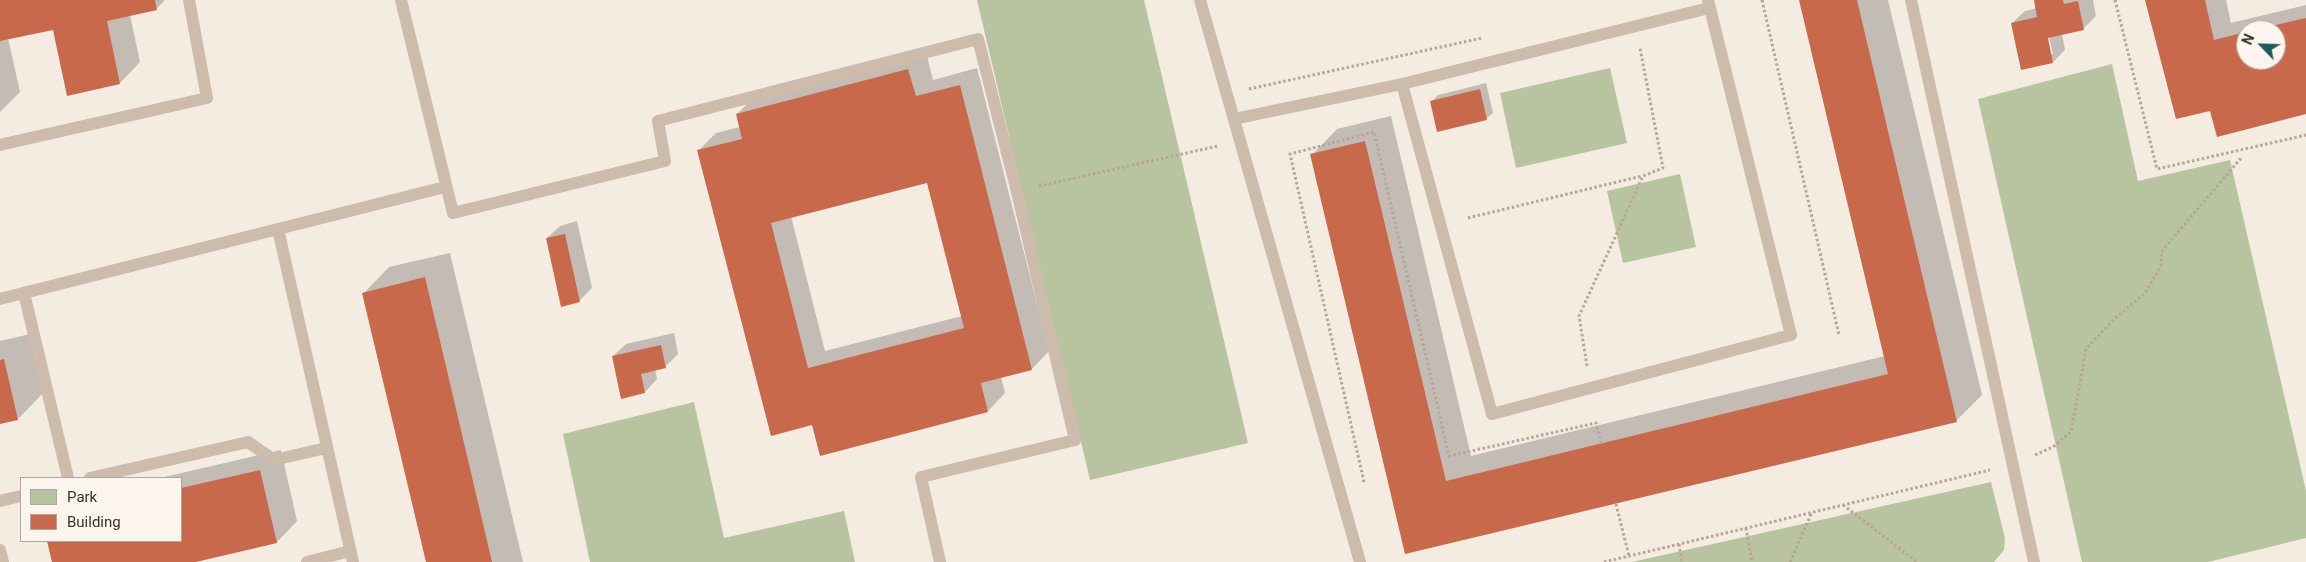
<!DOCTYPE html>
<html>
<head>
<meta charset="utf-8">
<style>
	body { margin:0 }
	#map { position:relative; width:2306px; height:562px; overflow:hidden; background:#f4ebe1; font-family:Roboto,sans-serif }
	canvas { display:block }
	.legend { position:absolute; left:20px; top:477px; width:162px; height:65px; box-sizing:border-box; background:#fbf5ee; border:1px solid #aea6a0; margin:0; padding:6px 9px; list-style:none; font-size:15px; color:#3b302b }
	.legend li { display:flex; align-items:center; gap:10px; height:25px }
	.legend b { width:25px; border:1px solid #aea6a0 }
	.north { position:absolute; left:2236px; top:20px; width:50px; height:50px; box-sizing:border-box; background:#fbf5ee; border:1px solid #aea6a0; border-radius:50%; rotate:294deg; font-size:14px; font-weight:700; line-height:20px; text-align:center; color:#3b302b }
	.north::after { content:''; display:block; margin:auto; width:18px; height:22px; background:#1f5a5e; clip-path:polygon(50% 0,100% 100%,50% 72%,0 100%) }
</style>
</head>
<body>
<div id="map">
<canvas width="2306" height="562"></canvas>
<ul class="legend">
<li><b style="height:14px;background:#b8c4a0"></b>Park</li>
<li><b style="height:14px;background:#c8694b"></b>Building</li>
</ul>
<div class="north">N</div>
</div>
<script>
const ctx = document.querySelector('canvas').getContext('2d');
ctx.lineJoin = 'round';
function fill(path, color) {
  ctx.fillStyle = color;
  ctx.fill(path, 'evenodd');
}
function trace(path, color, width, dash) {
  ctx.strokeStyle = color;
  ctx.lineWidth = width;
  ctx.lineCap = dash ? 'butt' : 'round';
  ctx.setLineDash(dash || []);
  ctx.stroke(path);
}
fill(new Path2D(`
	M977 0H1144L1248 443 1090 480Z
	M2112 64 2138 181 2230 160 2306 491V538L2208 562H2082L1978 99Z
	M1610 68 1627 143 1516 168 1500 93Z
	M1680 174 1696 247 1623 263 1607 191Z
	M694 402 724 538 844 511 855 562H590L563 434Z
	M1991 482 2005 538 2004 550 1994 562H1632Z`), '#b8c4a0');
fill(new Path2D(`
	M0 0H165L156 9 130 15 140 62 120 83 53 28 8 38 20 92 0 112Z
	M1801 0H1888L1982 395 1956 421 1406 553 1312 155 1337 129 1391 116 1471 456 1885 356Z
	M2035 0H2093L2096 16 2083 29 2062 34 2065 50 2053 62 2012 23 2025 11 2037 8ZM2045 32H2048L2053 54H2050Z
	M2147 0H2226L2231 23 2306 5V113L2211 109ZM2246 30H2276V60H2246Z
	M926 52 933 80 977 68 1049 351 1032 369 1001 377 1005 393 988 411 820 454 813 423 699 150 716 133 740 127 737 114 755 96ZM928 182 962 316 825 351 791 216Z
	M1486 83 1493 113 1486 119 1431 102 1438 95Z
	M577 221 592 288 579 301 547 238 560 226Z
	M450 253 523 562H427L364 293 389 267Z
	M674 333 678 354 665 367 655 369 657 379 645 392 613 356 626 344Z
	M30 334 43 393 18 419 0 423V341Z
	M281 450 297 521 277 542 190 562H53L48 541H181V478H160Z`), '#0003');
fill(new Path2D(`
	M0 0H155L157 10 107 21 120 84 67 96 53 30 0 41Z
	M1799 0H1857L1957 422 1405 554 1310 154 1365 141 1446 481 1888 374Z
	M2034 0H2063L2064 4 2078 1 2084 30 2048 38 2053 63 2021 70 2011 23 2037 17Z
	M2145 0H2205L2214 40 2246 32V60H2276V30L2258 29 2306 18V114L2217 137 2210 111 2176 119Z
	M908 69 916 96 960 85 1032 370 981 383 988 412 820 456 812 425 771 436 697 150 742 139 736 114ZM927 183 964 328 808 368 771 223Z
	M1480 89 1487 120 1437 132 1430 101Z
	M565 234 580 302 561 307 546 238Z
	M425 277 492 562H426L362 293Z
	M661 345 666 368 641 374 645 393 621 399 612 356Z
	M4 359 18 420 0 424V360Z
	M260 470 277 543 196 562H52L47 541H181V488Z`), '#c8694b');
trace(new Path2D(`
	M1762 0 1839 335
	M2115 0 2157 169 2306 135
	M1249 89 1482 38
	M1039 186 1218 146
	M1468 218 1642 176
	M1587 366 1579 316 1643 176 1663 168 1640 48
	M2035 455 2053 447 2071 432 2086 349 2113 320 2145 293 2161 266V252L2242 157
	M1364 482 1290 154 1374 132 1449 456 1596 423 1601 443
	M1616 504 1629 556
	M1843 505 1917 562
	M1746 528 1752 562
	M1679 544 1682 562
	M1604 562 1990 470
	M1790 562 1812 512`), '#b9a596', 3, [2.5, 2.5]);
trace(new Path2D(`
	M401 0 453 213 665 161 658 121 978 39 1017 192 1075 440 921 477 940 562
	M1200 0 1360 562
	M1911 0 2034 562
	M1402 84 1492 414 1791 335 1708 0
	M1234 119 1402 84 1709 8
	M0 145 207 98 189 0
	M278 229 353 562
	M24 293 68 478
	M0 299 445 187
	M90 478 248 442 274 460 326 448
	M0 501 21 496
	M0 550 3 562
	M307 562 350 551`), '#cdbbac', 12);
</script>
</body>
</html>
